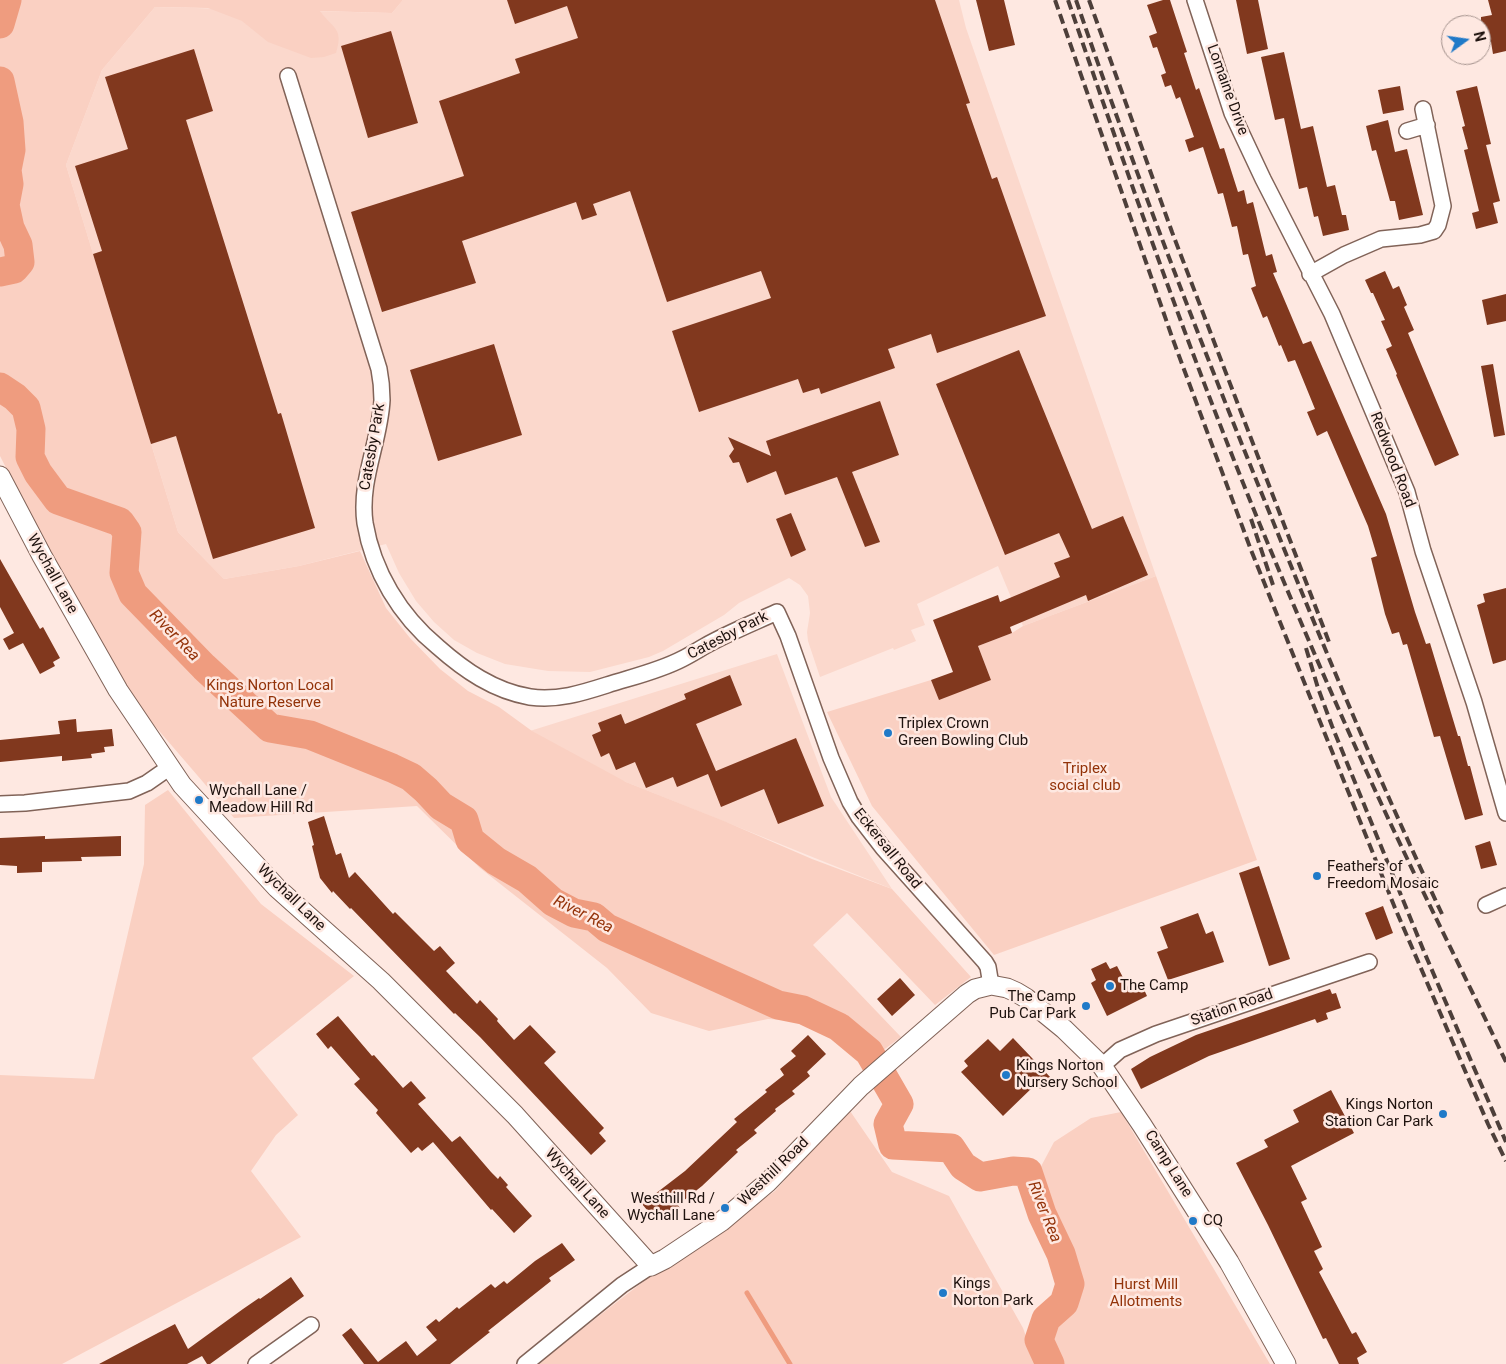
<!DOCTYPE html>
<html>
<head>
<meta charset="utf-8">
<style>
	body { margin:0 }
	#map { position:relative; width:1506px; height:1364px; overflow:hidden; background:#fee8e1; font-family:Roboto,sans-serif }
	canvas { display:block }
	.north { position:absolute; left:1441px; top:15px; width:50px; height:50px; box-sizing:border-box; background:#fee8e1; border:1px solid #a4928d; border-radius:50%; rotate:76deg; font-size:14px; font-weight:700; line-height:20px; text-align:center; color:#1e120e }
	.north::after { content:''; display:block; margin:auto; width:18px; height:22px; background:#207ac8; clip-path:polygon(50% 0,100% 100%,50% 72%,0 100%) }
</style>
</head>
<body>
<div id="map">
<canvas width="1506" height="1364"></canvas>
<div class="north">N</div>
</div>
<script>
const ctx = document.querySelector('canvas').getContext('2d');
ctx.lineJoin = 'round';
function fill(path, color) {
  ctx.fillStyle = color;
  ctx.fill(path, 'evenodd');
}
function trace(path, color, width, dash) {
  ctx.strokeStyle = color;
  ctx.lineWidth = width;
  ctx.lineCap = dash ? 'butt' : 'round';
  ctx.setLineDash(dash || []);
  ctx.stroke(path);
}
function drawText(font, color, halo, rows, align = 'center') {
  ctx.font = font + ' Roboto,sans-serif';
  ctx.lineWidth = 5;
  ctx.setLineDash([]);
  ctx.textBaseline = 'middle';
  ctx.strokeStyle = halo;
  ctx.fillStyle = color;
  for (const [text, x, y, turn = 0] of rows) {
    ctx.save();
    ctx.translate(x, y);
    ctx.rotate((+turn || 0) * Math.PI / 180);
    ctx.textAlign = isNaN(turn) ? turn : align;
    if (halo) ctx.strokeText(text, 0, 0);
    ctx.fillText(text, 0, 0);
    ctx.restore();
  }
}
fill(new Path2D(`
	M403 0H959L966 28 1156 576 1023 626 998 566 917 604 925 625 911 630 916 641 894 650 893 648 820 677 808 641 807 632 810 613 808 596 800 585 789 578 739 603 724 615 663 651 649 657 590 672 548 671 505 664 477 653 454 640 434 622 416 601 399 573 386 544 299 566 224 579 178 532 66 165 102 70 155 7 392 13Z
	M777 654 831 797 892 889 626 782 517 735Z`), '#fbd8cc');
fill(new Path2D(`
	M0 0H403L392 13 320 11C333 29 344 28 336 53L324 57 311 58 268 42 242 21 208 8 155 7 102 70 66 165 178 532 224 579 299 566 360 551 386 608 410 638 440 669 468 691 499 707 532 731 626 782 724 821 812 859 892 889 971 977 935 1005 847 913 813 945 901 1037 866 1063 810 1022 768 1019 709 1031 651 1013 607 968 480 868 417 806 234 818 142 711 47 549 0 456Z
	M1156 576 1257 860 994 955 872 806 827 712 931 680H991L978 646 1012 633 1023 626Z
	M168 790 261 904 354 976 252 1058 298 1115 276 1135 251 1171 301 1237 62 1364H0V1075L94 1079 144 864 145 805Z
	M850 1111 892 1172 949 1196 1023 1328 1036 1364H537L644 1281 775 1191 837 1121Z
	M1121 1112 1270 1364H1059L1049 1335 1055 1325 1069 1308 1075 1288 1072 1270 1067 1251 1048 1210 1037 1194V1174L1054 1142 1091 1118Z`), '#fad0c2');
trace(new Path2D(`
	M747 1293 790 1364`), '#ef9c7f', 5);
trace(new Path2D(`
	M0 24 7 0
	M0 81 9 122 11 150 7 170 9 184 5 205 10 228 18 245 20 262 14 269 0 272
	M0 387 15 397 26 408 31 429 30 457 38 473 58 500 120 522 127 532 124 573 133 594 204 667 270 728 310 735 392 768 411 777 426 790 441 806 464 820 470 840 496 861 527 879 553 902 574 913 594 917 607 928 778 1005 803 1010 839 1027 869 1052 899 1104 888 1124 893 1145 951 1148 963 1166 980 1177 1013 1171 1028 1172 1042 1214 1061 1254 1070 1284 1064 1303 1046 1319 1039 1340 1050 1364`), '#ef9c7f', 29);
fill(new Path2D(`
	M507 0H935L970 103 966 104 992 179 997 177 1046 316 937 353 931 334 888 349 895 368 821 394 819 388 803 393 798 379 699 412 672 331 771 298 761 271 667 302 630 191 593 204 597 215 582 220 576 202 462 241 476 283 382 312 351 212 464 176 439 101 520 73 515 59 578 38 567 6 515 24Z
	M976 0H1004L1015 45 989 51Z
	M1163 0H1170L1187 52 1184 53 1196 90 1199 88 1220 149 1224 148 1238 192 1244 190 1247 204 1253 202 1266 256 1272 254 1277 272 1273 273 1290 313 1303 344 1311 341 1386 514 1415 612 1426 644 1430 643 1458 736H1460L1468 766H1470L1483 815 1465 820 1440 736 1434 737 1407 644 1403 645 1399 632 1392 634 1385 614 1371 558 1377 556 1368 526 1327 431 1317 436 1307 412 1315 409 1295 360 1288 362 1281 345 1279 346 1267 316 1263 318 1251 288 1256 286 1248 254 1243 255 1237 226 1232 227 1223 193 1218 194 1203 147 1189 152 1185 140 1194 137 1180 97 1176 99 1171 85 1165 87 1161 75 1166 73 1157 47 1153 48 1149 36 1157 33 1147 5Z
	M1236 0H1258L1268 49 1247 54Z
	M1488 0H1506V51L1493 54 1491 42 1481 44V17L1492 15Z
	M391 31 418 123 368 138 341 46Z
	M194 49 213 111 186 120 278 414 281 413 315 528 213 559 176 436 151 444 93 254 102 251 75 166 128 149 105 77Z
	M1284 52 1301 129 1313 126 1327 187 1335 185 1342 215H1346L1349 230 1323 236 1318 216 1314 217 1307 187 1299 189 1284 118 1275 120 1261 57Z
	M1400 86 1404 110 1383 114 1378 90Z
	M1477 86 1491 144 1486 145 1500 201 1493 203 1498 223 1476 229 1472 213 1479 211 1464 150 1468 149 1462 127 1465 126 1456 91Z
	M1388 120 1395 152 1407 149 1423 215 1399 220 1395 201H1390L1376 150 1372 151 1366 126Z
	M1385 271 1393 289 1399 286 1407 305 1404 307 1414 330 1408 333 1459 455 1435 466 1396 375 1397 374 1386 349 1392 346 1381 321 1385 320 1373 293H1371L1365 280Z
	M1506 294V321L1487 325 1482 300Z
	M494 344 522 435 438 461 410 370Z
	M1019 350 1092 529 1123 516 1148 575 1088 601 1086 595 1010 627 1012 633 978 646 991 680 939 700 931 680 953 672 933 620 998 595 1000 602 1060 577 1054 563 1070 557 1059 533 1005 555 936 384Z
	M1493 364 1505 435 1494 437 1481 366Z
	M880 401 899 455 852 472 880 542 865 547 837 477 785 495 776 471 747 483 739 462 733 463 729 456 734 449 728 437 771 456 766 441Z
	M791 513 806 550 791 557 776 519Z
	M0 559 40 629 43 627 60 658 53 662 55 666 40 674 23 643 9 650 3 639 14 633 0 607Z
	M1506 588V660L1493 664 1477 605 1485 602 1483 594Z
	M730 675 742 705 696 724 716 771 796 738 824 806 778 824 764 789 721 807 708 774 677 787 673 777 646 788 635 762 616 770 609 753 601 757 592 735 601 731 598 723 621 714 625 724 686 699 684 694Z
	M76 719 77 732 112 729 114 746 104 747 105 752 91 754 92 758 62 761V756L0 762V740L60 734 58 721Z
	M324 816 336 855 341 853 349 878 355 872 393 914 395 912 434 951 440 946 455 963 446 971 477 1004 480 1000 498 1019 497 1021 514 1040 530 1025 556 1052 544 1063 604 1128 599 1133 606 1141 591 1155 480 1037 455 1013 454 1014 351 908 350 909 333 891 332 893 320 878 312 846 314 845 308 822Z
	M45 836V839L121 836V856L81 857 82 861 42 862V872L17 873V866L0 865V838Z
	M1490 841 1497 865 1481 869 1475 846Z
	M1259 866 1290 959 1269 966 1239 873Z
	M1383 906 1393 933 1376 940 1365 913Z
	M1198 913 1206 934 1213 931 1224 962 1168 980 1157 952 1168 948 1160 927Z
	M1106 962 1110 969 1117 966 1129 989 1141 983 1147 996 1107 1016 1091 983 1096 980 1091 969Z
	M900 978 915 995 892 1016 877 999Z
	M1330 989 1332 994 1336 993 1341 1008 1326 1013 1328 1019 1317 1023 1315 1019 1209 1056 1141 1089 1131 1069 1150 1057 1196 1035Z
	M338 1016 372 1056 374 1055 403 1088 411 1081 426 1098 418 1104 452 1142 460 1136 491 1172 498 1179 500 1176 508 1185 506 1187 532 1216 514 1233 492 1209 491 1210 433 1142 422 1151 418 1147 411 1153 376 1113 378 1110 354 1084 360 1079 331 1046 328 1049 316 1034Z
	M808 1035 826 1054 807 1072 810 1076 792 1091 795 1094 775 1109 776 1111 754 1130 757 1133 736 1150 738 1152 702 1186 678 1205 680 1208 665 1220 659 1212 653 1217 642 1204 685 1171 737 1122 734 1119 767 1092 765 1090 784 1075 780 1069 796 1056 791 1051Z
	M1013 1038 1051 1078 1040 1089 1036 1084 1003 1116 961 1072 968 1066 964 1061 988 1039 1000 1051Z
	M1331 1090 1354 1133 1291 1166 1307 1199 1301 1202 1322 1247 1314 1251 1323 1269 1319 1272 1352 1334 1356 1332 1367 1352 1357 1358 1359 1364H1339L1326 1338 1323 1339 1268 1225 1236 1163 1268 1147 1264 1140 1299 1122 1293 1110Z
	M562 1243 575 1260 549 1278 551 1281 488 1331 490 1332 450 1364H364L342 1335 351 1328 378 1362 406 1341 417 1356 437 1340 426 1327 436 1319 439 1322 457 1307 459 1309 491 1284 495 1288 504 1281 507 1284 535 1261Z
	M291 1277 304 1296 210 1364H207L202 1356 187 1364H99L175 1324 188 1349 243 1309 259 1298 260 1299Z`), '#81381e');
const minor = new Path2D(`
	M1195 0 1232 113 1263 179 1332 314 1407 492 1423 551 1474 702 1506 813
	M288 76 379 369C381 379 382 390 382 400 380 442 359 480 365 523 373 571 400 616 438 647 464 670 494 691 530 697 557 701 582 693 607 685 632 677 659 671 682 659 690 655 698 650 705 646 728 633 753 623 777 612L788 636 831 758 850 802 859 817 883 848 985 962 988 967 991 985
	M1407 131 1427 125
	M1310 274 1344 255 1381 239 1420 235 1434 231 1438 225 1443 206 1423 109
	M0 804 25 803 129 791 147 783 170 767
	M1486 905 1506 896
	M1102 1066 1120 1050 1156 1034 1369 962
	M256 1364 311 1325
	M525 1364 622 1285 651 1266`);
const tertiary = new Path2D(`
	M0 476 42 556 118 690 182 785 277 888 381 981 515 1115 651 1266 665 1259 722 1221 768 1182 861 1086 967 994 975 989 991 985 1007 988 1016 992 1026 998 1064 1029 1102 1066 1142 1125 1229 1262 1286 1364`);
trace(minor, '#816358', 18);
trace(tertiary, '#816358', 21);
trace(minor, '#fff', 15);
trace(tertiary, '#fff', 19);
trace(new Path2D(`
	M1055 0 1172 337 1251 550 1395 908 1488 1124 1506 1161
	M1068 0C1127 173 1187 346 1256 515 1306 636 1358 757 1415 875 1445 937 1476 999 1506 1062
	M1076 0C1135 173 1201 344 1270 514 1324 648 1380 783 1442 914
	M1089 0 1172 232 1329 642
	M1251 519 1273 585
	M1306 648 1318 688 1332 726 1425 954 1506 1142`), '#4d3f3a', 4, [10, 5]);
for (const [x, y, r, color] of [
	[888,733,5,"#207ac8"],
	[199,800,5,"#207ac8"],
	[1317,876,5,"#207ac8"],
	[1110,986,5,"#207ac8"],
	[1086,1006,5,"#207ac8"],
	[1006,1075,5,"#207ac8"],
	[1443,1114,5,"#207ac8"],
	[725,1208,5,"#207ac8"],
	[1193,1221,5,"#207ac8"],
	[943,1293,5,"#207ac8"]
]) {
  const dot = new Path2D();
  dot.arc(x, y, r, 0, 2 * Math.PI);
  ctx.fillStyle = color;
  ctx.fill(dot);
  trace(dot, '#fee8e1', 2);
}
drawText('15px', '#1e120e', '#fee8e1', [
	["Lomaine Drive",1227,90,70],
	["Catesby Park",373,447,-80],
	["Redwood Road",1392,460,69],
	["Wychall Lane",52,574,61],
	["Catesby Park",728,636,-27],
	["Eckersall Road",887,849,51],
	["Wychall Lane",291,898,44],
	["Station Road",1232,1008,-19],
	["Camp Lane",1168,1164,58],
	["Westhill Road",774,1172,-44],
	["Wychall Lane",577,1184,48]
]);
drawText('15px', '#933309', '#fee8e1', [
	["Kings Norton Local",270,686],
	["Nature Reserve",270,703],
	["Triplex",1085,769],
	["social club",1085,786],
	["Hurst Mill",1146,1285],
	["Allotments",1146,1302]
]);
drawText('15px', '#1e120e', '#fee8e1', [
	["Triplex Crown",898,724],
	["Green Bowling Club",898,741],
	["Wychall Lane /",209,791],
	["Meadow Hill Rd",209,808],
	["Feathers of",1327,867],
	["Freedom Mosaic",1327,884],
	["The Camp",1120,986],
	["The Camp",1076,997,"right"],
	["Pub Car Park",1076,1014,"right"],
	["Kings Norton",1016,1066],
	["Nursery School",1016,1083],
	["Kings Norton",1433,1105,"right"],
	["Station Car Park",1433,1122,"right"],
	["Westhill Rd /",715,1199,"right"],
	["Wychall Lane",715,1216,"right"],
	["CQ",1203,1221],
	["Kings",953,1284],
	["Norton Park",953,1301]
], 'left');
drawText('italic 16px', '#95340b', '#fee8e1', [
	["River Rea",174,636,46],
	["River Rea",583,915,27],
	["River Rea",1044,1212,68]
]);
</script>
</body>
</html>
